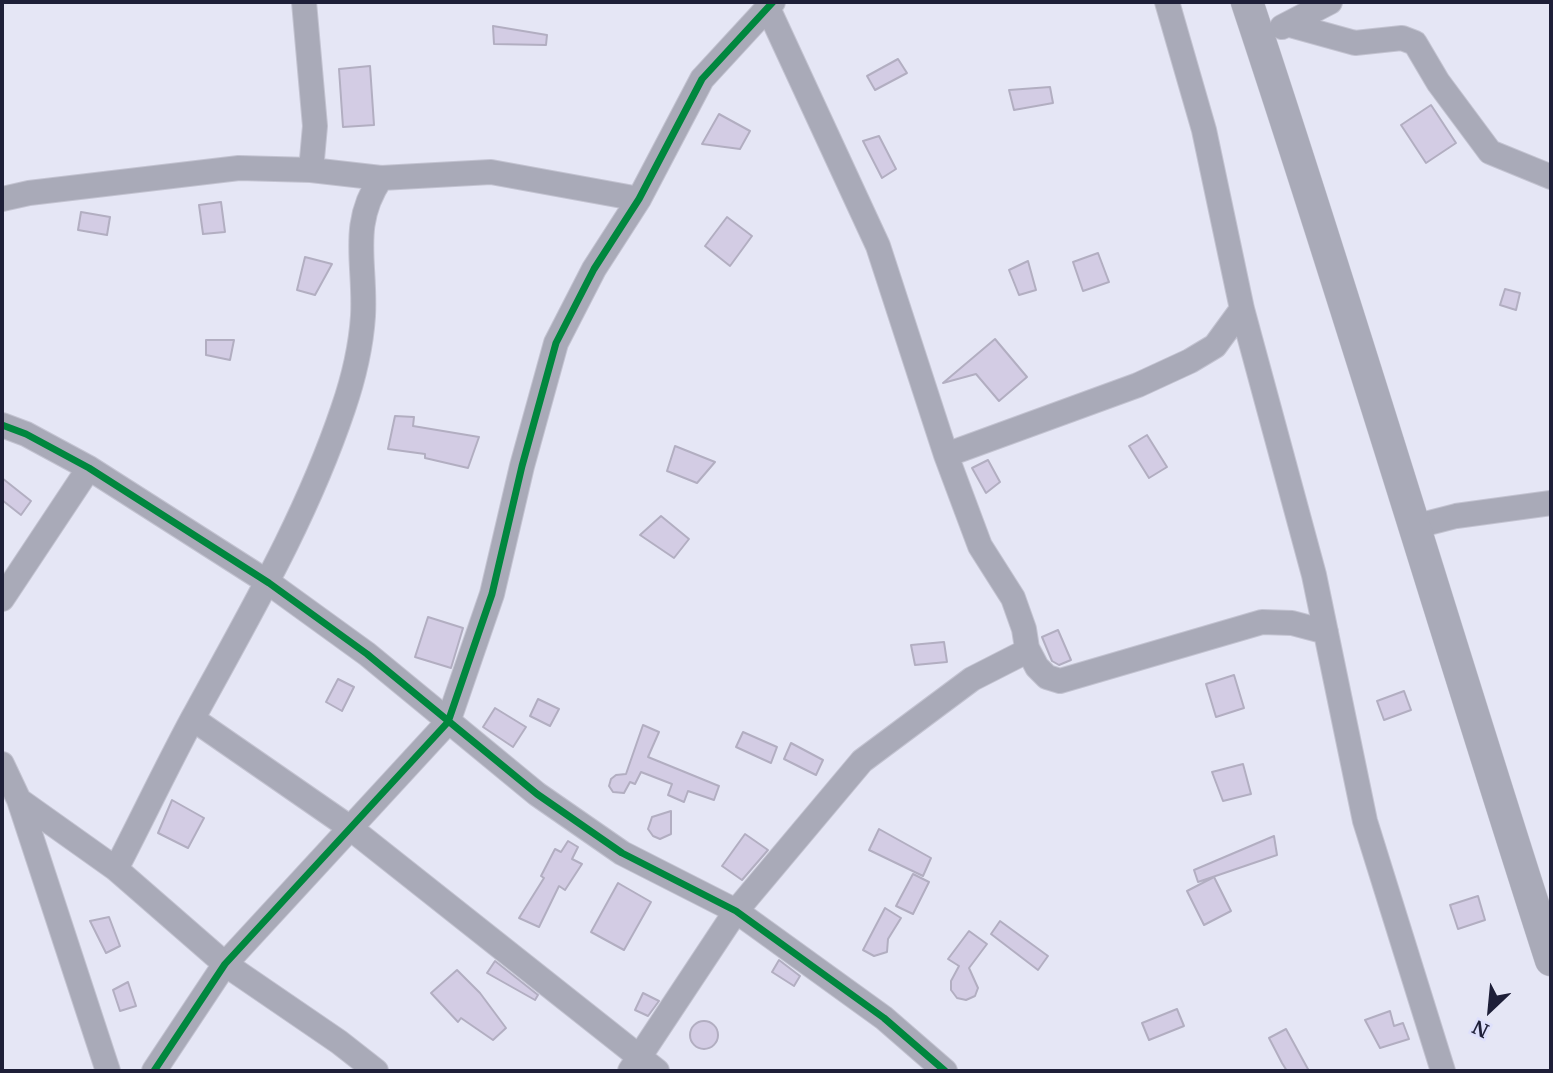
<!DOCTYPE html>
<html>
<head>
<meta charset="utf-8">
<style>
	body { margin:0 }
	#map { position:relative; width:1553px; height:1073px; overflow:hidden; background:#e5e6f5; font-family:Merriweather,serif }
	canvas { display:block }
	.frame { position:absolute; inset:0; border:4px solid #1e1f38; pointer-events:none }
	.north { position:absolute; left:1455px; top:975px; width:70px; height:70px; -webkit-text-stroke:5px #dee0fc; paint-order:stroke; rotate:206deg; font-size:19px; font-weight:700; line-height:28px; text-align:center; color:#1e1f38 }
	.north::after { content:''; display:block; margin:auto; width:24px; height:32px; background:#1e1f38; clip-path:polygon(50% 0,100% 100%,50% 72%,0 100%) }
</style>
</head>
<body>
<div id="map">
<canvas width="1553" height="1073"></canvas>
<div class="frame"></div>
<div class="north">N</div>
</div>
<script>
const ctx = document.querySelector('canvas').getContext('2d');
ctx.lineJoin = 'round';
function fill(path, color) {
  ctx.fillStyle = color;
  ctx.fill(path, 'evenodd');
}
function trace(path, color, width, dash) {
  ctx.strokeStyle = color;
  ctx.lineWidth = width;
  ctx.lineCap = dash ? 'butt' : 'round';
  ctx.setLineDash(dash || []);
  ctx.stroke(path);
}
const building = new Path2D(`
	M493 26 547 35 546 45 494 44Z
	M898 59 907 73 875 90 867 76Z
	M370 66 374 125 343 127 339 69Z
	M1050 87 1053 103 1014 110 1009 90Z
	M1431 105 1456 143 1426 163 1401 125Z
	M719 114 750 131 740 149 702 144Z
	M879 136 896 169 882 178 863 141Z
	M221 202 225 232 203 234 199 205Z
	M81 212 110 217 107 235 78 230Z
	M727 217 752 236 730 266 705 246Z
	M1098 253 1109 282 1083 291 1073 262Z
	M305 257 332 264 315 295 297 290Z
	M1028 261 1036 290 1019 295 1009 270Z
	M1505 289 1520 293 1516 310 1500 305Z
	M995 339 1027 377 999 401 976 374 943 383Z
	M206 340H234L230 360 206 355Z
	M395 416 414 417 413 426 479 437 468 468 425 458V454L388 449Z
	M1147 435 1167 467 1149 478 1129 446Z
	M675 446 715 462 697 483 667 471Z
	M988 460 1000 482 986 493 972 468Z
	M2 478 31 501 21 515 2 500Z
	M661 516 689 539 674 558 640 535Z
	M428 617 463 628 451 668 415 657Z
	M1058 630 1071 660 1059 665 1052 661 1042 637Z
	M944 642 947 662 915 665 911 645Z
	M1234 675 1244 708 1216 717 1206 684Z
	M338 679 354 687 342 711 326 702Z
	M1404 691 1411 710 1384 720 1377 701Z
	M538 699 559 709 550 726 530 716Z
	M495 708 526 727 513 747 483 727Z
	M643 725 659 732 648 757 719 786 714 800 688 791 684 802 668 795 672 784 641 772 635 784 630 782 624 793 613 792 609 786 611 779 616 775 626 774Z
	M743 732 777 747 771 763 736 747Z
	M791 743 823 760 816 775 784 759Z
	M1243 764 1251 794 1223 801 1212 772Z
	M172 800 204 818 188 848 158 833Z
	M671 811V834L660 839 653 836 648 829 652 817Z
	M879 829 931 858 923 876 869 850Z
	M745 834 768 850 742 880 722 866Z
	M1274 836 1277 855 1198 882 1194 870Z
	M568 841 578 847 572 859 582 864 565 890 559 886 539 927 519 918 544 878 541 876 555 849 561 852Z
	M913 874 929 882 913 914 896 906Z
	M1214 877 1231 911 1204 925 1187 891Z
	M618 883 651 902 624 950 591 932Z
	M1478 896 1485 920 1458 929 1450 905Z
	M885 908 901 918 888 939 887 952 874 956 863 950Z
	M109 917 120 946 106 953 90 921Z
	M1000 921 1048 956 1038 970 991 934Z
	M969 931 987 944 969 968 978 988 975 996 966 1000 957 998 951 990V981L959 966 948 959Z
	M779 960 800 976 794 986 772 972Z
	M495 961 538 995 535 1000 487 973Z
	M457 970 480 993 506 1028 493 1040 461 1018 458 1022 431 993Z
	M128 982 136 1006 120 1011 113 990Z
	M643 993 659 1001 648 1016 635 1010Z
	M1177 1009 1184 1026 1149 1040 1142 1023Z
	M1390 1011 1394 1026 1403 1023 1409 1039 1380 1048 1365 1020Z
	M690 1035a14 14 0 1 1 28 0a14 14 0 1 1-28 0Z
	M1286 1029 1309 1071H1287L1282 1063 1269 1038Z`);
fill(building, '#d3cce4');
trace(building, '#b2aec1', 2);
const minor = new Path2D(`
	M304 2 315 126 311 170
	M1167 2 1204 130 1242 309 1314 575 1365 821 1443 1071
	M767 6 878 246 946 455 980 546 1013 598 1024 629 1027 648 1037 667 1047 677 1060 681 1262 622 1292 623 1326 632
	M1290 25 1355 43 1402 38 1415 43 1438 82 1490 152 1551 177
	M1282 27 1330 2
	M2 199 29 193 239 168 311 170 381 178 491 172 639 199
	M2 425 26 434 89 468 269 583 367 654 537 794 622 853 736 911 884 1018 945 1071
	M946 455 1138 385 1190 361 1215 346 1242 309
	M1417 526 1456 516 1551 503
	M2 599 89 468
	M193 719 349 827 657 1071
	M2 764 19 800 108 1071
	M19 800 116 869 225 964 339 1042 376 1071
	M116 869C142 819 166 768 193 718 249 615 305 521 343 409 353 380 361 346 363 316 366 263 349 225 381 178
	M154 1071 225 964 448 722 492 594 522 466 556 343 594 269 639 199 702 79 773 2
	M630 1071 736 911 862 761 972 679 1023 653 1027 648`);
const tertiary = new Path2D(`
	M1247 2C1353 320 1448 641 1551 960`);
trace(minor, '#c3c3d1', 26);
trace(tertiary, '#c3c3d1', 33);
trace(minor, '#a9aab8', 24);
trace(tertiary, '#a9aab8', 32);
trace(new Path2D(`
	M2 425 26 434 89 468 269 583 367 654 537 794 622 853 736 911 884 1018 945 1071
	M154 1071 225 964 448 722 492 594 522 466 556 343 594 269 639 199 702 79 773 2`), '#00873e', 7);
</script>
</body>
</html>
